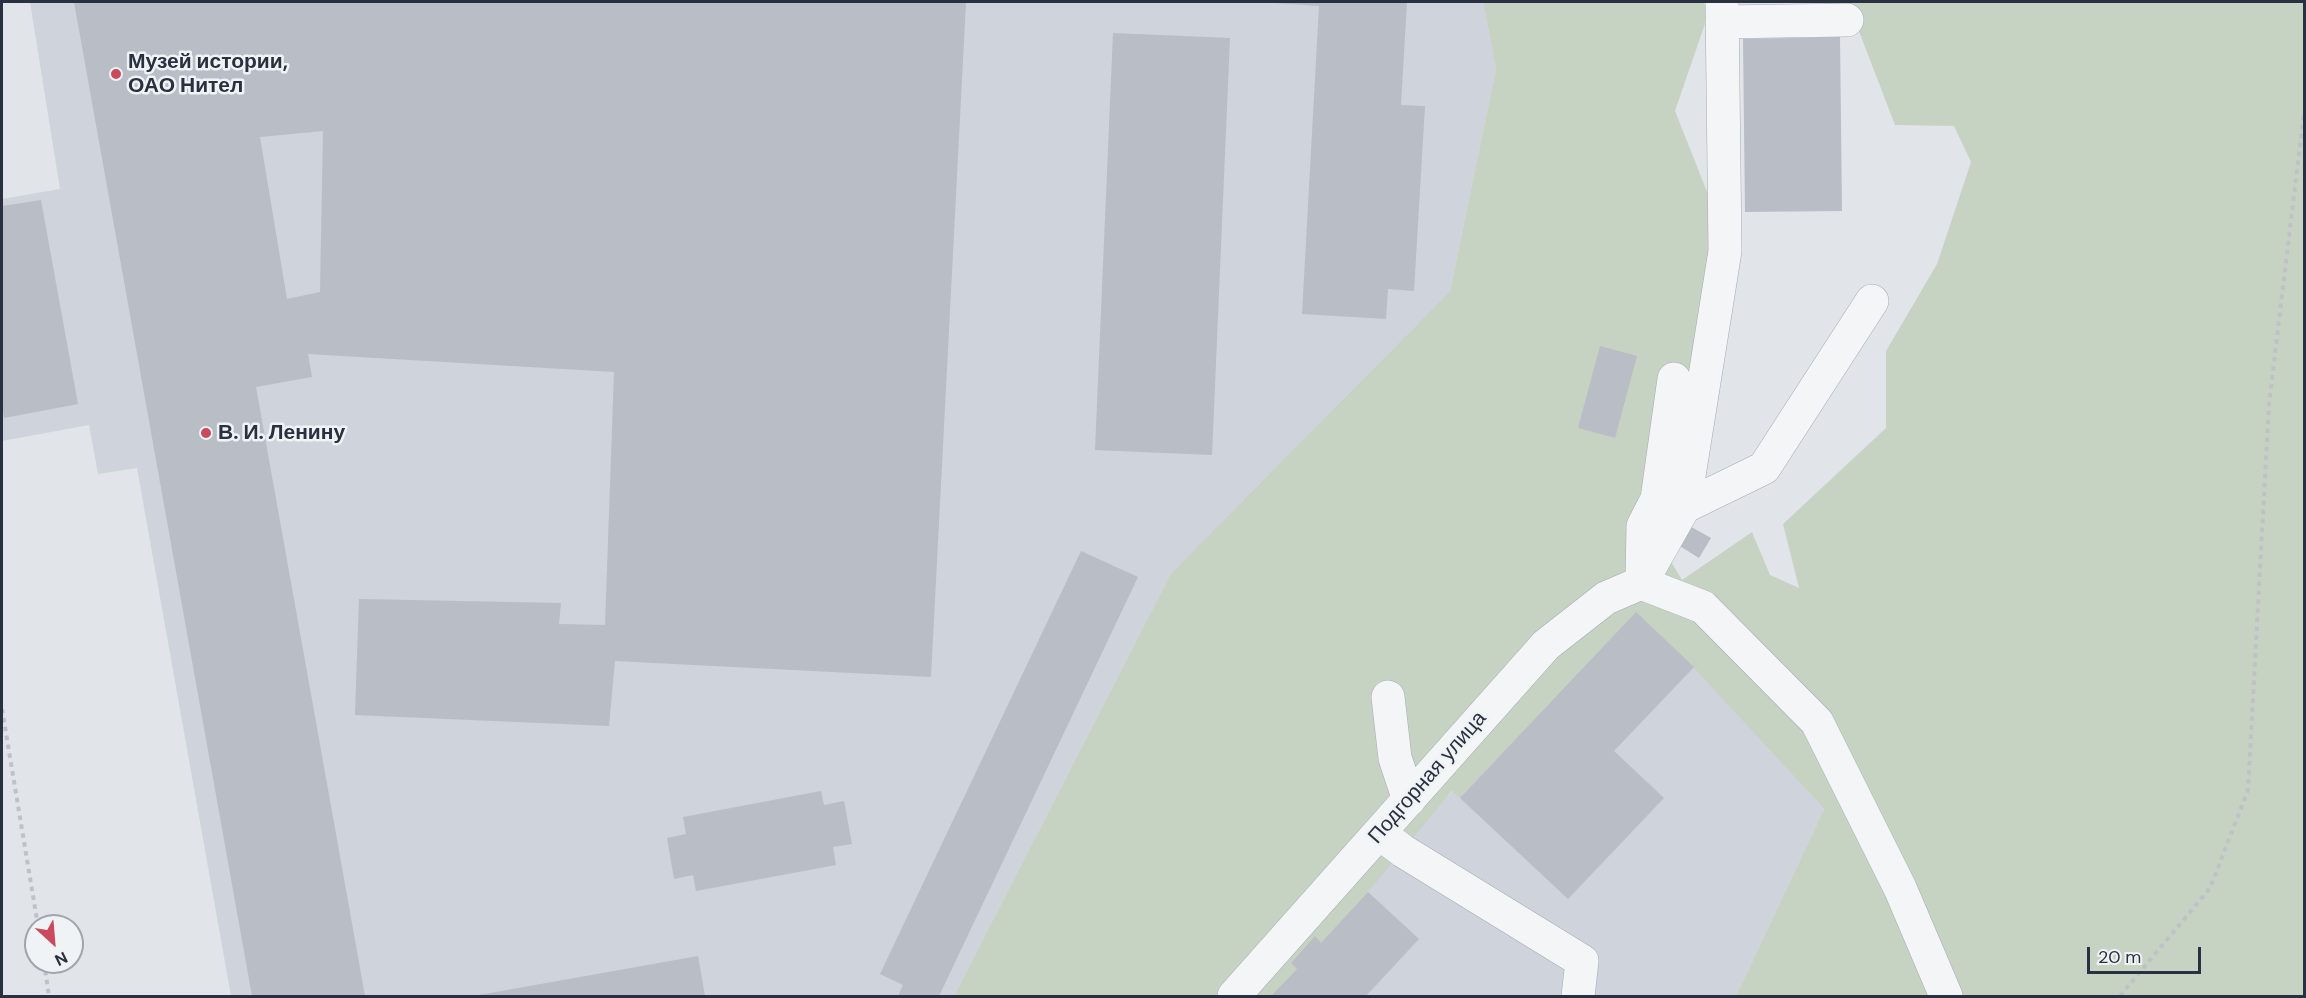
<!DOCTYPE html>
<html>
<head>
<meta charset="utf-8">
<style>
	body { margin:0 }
	#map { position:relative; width:2306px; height:998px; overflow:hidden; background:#e1e4e9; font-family:"DM Sans",sans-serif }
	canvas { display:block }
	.frame { position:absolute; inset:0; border:3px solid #293140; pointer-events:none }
	.north { position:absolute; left:24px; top:914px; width:60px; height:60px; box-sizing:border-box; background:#f0f3f6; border:2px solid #a0a5ad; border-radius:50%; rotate:154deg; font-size:16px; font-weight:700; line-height:24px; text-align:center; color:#293140 }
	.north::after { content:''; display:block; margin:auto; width:21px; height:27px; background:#ca495c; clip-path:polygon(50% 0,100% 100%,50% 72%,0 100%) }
	.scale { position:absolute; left:2087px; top:947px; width:114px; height:27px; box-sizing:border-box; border:3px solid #293140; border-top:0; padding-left:8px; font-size:18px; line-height:21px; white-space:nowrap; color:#293140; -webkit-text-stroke:4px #f0f3f6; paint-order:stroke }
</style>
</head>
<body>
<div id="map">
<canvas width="2306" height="998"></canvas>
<div class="frame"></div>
<div class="north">N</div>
<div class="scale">20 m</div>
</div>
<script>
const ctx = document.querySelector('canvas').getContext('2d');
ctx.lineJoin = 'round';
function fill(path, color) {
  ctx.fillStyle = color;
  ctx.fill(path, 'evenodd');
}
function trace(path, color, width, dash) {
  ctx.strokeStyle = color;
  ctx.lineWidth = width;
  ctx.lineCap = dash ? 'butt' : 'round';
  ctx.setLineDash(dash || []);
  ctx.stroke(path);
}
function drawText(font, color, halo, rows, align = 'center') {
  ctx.font = font + ' "DM Sans",sans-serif';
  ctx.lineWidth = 5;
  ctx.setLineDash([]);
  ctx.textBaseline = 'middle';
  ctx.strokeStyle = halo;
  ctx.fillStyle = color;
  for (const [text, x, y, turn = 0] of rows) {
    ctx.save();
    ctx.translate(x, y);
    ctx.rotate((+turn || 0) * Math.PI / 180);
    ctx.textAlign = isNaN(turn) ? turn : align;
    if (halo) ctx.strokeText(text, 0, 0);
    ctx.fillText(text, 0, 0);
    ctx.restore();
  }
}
fill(new Path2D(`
	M30 2H1483L1496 69 1450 291 1171 573 954 996H231L137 468 98 474 89 425 2 441V199L60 189Z
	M1636 612 1694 667 1824 809 1736 996H1271L1296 969 1291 963 1453 791 1460 797Z`), '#cfd3db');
fill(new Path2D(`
	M1483 2H1702L1710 9 1675 111 1723 232 1661 545 1682 580 1752 532 1770 575 1799 588 1783 524 1886 428V351L1937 264 1971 162 1954 126 1895 125 1857 26 1822 2H2304V996H1736L1824 809 1694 668 1636 613 1460 798 1452 791 1368 892 1321 943 1315 937 1291 963 1297 969 1271 996H954L1171 573 1450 291 1496 69Z`), '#c6d3c2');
fill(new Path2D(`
	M74 2H966L931 677 615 661 609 726 355 715 359 599 561 603 559 624 605 625 614 372 308 354 312 377 256 387 365 996H252ZM323 131 320 292 287 299 260 137Z
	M1276 2H1407L1401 105 1425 106 1414 291 1388 289 1386 319 1302 314 1319 6 1276 3Z
	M1113 33 1230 38 1212 455 1095 450Z
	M1840 37 1842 211 1745 212 1743 39Z
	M41 200 78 404 4 418 2 405V206Z
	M1600 346 1637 356 1615 438 1578 428Z
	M1686 524 1711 538 1699 558 1675 543Z
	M1081 551 1138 577 939 996H898L903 985 880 974Z
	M1636 612 1694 667 1614 751 1664 798 1568 899 1460 798Z
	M821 791 824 805 844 801 852 844 833 847 836 865 696 891 693 875 674 879 667 838 686 834 683 817Z
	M1368 892 1419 939 1366 996H1271L1297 969 1291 963 1315 936 1321 943Z
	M698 956 705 996H479V995Z`), '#b8bdc6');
const minor = new Path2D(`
	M1722 22 1847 20
	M1684 507 1764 468 1872 301
	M1642 578 1643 526 1657 499 1674 379
	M1641 583 1684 507 1725 251 1722 2
	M1641 583 1703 607 1817 722 1900 888 1946 996
	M1388 697 1395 758 1409 800
	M1379 833 1403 851 1582 961 1578 996
	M1234 996 1546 645 1606 598 1641 583`);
trace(minor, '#a6abb3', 34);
trace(new Path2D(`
	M2 709 38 926
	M44 962 49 996
	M2120 996 2210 888 2248 790 2269 404 2304 112`), '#bec2c7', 4, [4.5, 4.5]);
trace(minor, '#f3f5f7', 33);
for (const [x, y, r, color] of [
	[116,74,6,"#ca495c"],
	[206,433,6,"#ca495c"]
]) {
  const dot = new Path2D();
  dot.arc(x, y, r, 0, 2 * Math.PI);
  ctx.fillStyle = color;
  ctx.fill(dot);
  trace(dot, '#f0f3f6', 2);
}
drawText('bold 21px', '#293140', '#f0f3f6', [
	["Музей истории,",128,62],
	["ОАО Нител",128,86],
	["В. И. Ленину",218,433]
], 'left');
drawText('21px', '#293140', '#f0f3f6', [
	["Подгорная улица",1428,778,-49]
]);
</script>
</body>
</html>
